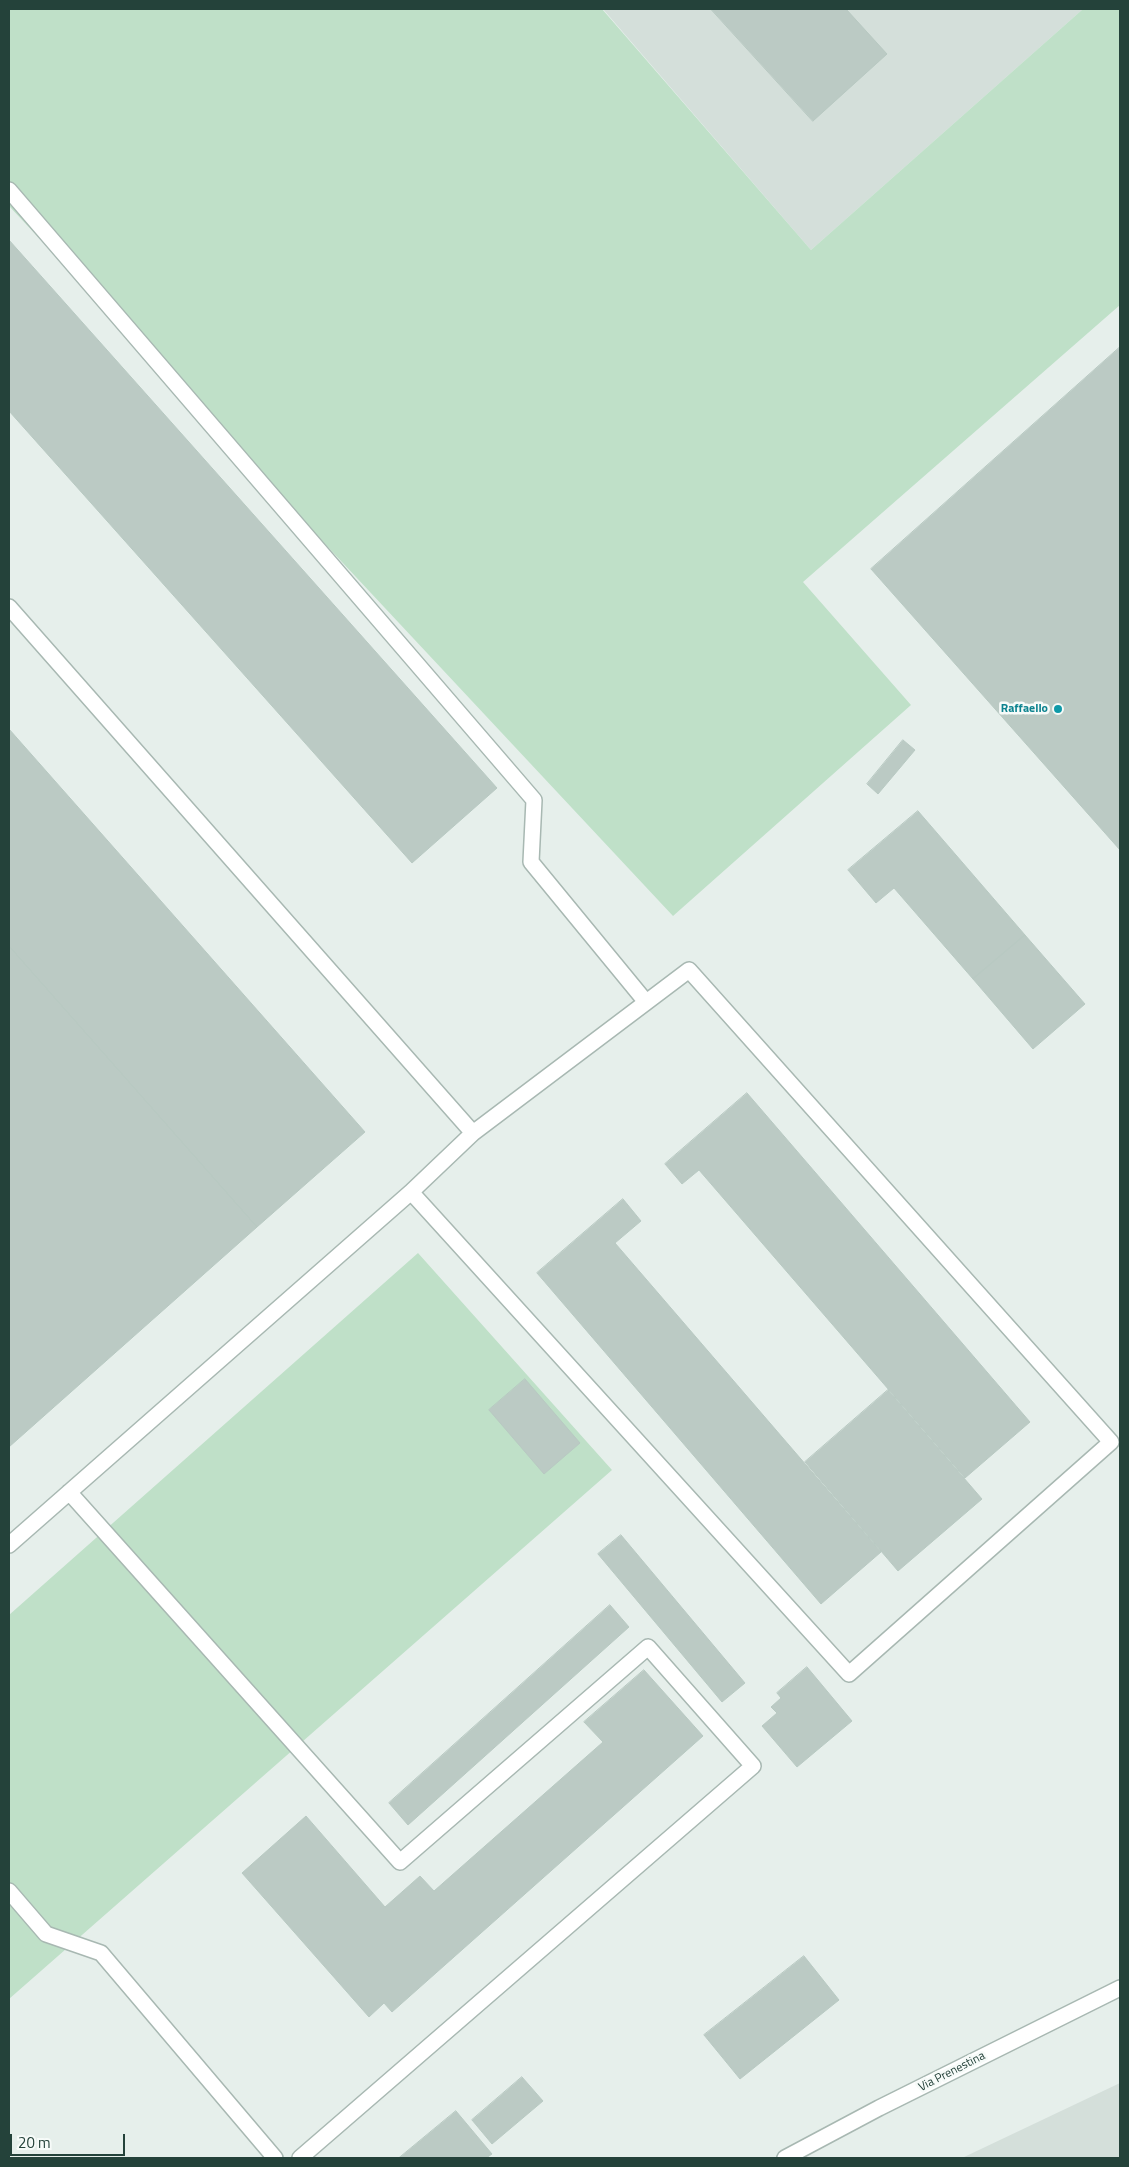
<!DOCTYPE html>
<html>
<head>
<meta charset="utf-8">
<style>
	body { margin:0 }
	#map { position:relative; width:1129px; height:2167px; overflow:hidden; background:#e6efeb; font-family:"Titillium Web",sans-serif }
	canvas { display:block }
	.frame { position:absolute; inset:0; border:10px solid #24423a; pointer-events:none }
	.scale { position:absolute; left:10px; top:2134px; width:115px; height:22px; box-sizing:border-box; border:2px solid #24423a; border-top:0; padding-left:6px; font-size:15px; line-height:18px; white-space:nowrap; color:#24423a; -webkit-text-stroke:4px #f7fbf9; paint-order:stroke }
</style>
</head>
<body>
<div id="map">
<canvas width="1129" height="2167"></canvas>
<div class="frame"></div>
<div class="scale">20 m</div>
</div>
<script>
const ctx = document.querySelector('canvas').getContext('2d');
ctx.lineJoin = 'round';
function fill(path, color) {
  ctx.fillStyle = color;
  ctx.fill(path, 'evenodd');
}
function trace(path, color, width, dash) {
  ctx.strokeStyle = color;
  ctx.lineWidth = width;
  ctx.lineCap = dash ? 'butt' : 'round';
  ctx.setLineDash(dash || []);
  ctx.stroke(path);
}
function drawText(font, color, halo, rows, align = 'center') {
  ctx.font = font + ' "Titillium Web",sans-serif';
  ctx.lineWidth = 5;
  ctx.setLineDash([]);
  ctx.textBaseline = 'middle';
  ctx.strokeStyle = halo;
  ctx.fillStyle = color;
  for (const [text, x, y, turn = 0] of rows) {
    ctx.save();
    ctx.translate(x, y);
    ctx.rotate((+turn || 0) * Math.PI / 180);
    ctx.textAlign = isNaN(turn) ? turn : align;
    if (halo) ctx.strokeText(text, 0, 0);
    ctx.fillText(text, 0, 0);
    ctx.restore();
  }
}
fill(new Path2D(`
	M603 9H1083L811 250Z
	M1120 2083V2158H962Z`), '#d4dfda');
fill(new Path2D(`
	M9 9H602L811 250 1083 9H1120V305L803 582 911 705 673 916 9 206Z
	M418 1253 612 1470 9 1999V1615Z`), '#bfe0c8');
const building = new Path2D(`
	M711 9H846L887 54 813 121Z
	M9 240 497 788 412 863 9 411Z
	M1120 347V850L871 569Z
	M9 729 365 1132 257 1227 9 946Z
	M903 740 915 750 878 794 867 784Z
	M918 811 1025 935 973 979 894 888 876 903 848 870Z
	M1025 935 1085 1004 1033 1049 973 979Z
	M9 946 257 1227 9 1447Z
	M747 1093 1030 1422 965 1478 699 1170 682 1184 665 1164Z
	M623 1199 641 1221 615 1243 881 1552 821 1604 537 1273Z
	M525 1379 580 1443 544 1474 489 1410Z
	M888 1390 982 1499 898 1571 805 1462Z
	M621 1535 745 1683 722 1702 598 1554Z
	M610 1605 629 1627 408 1825 389 1803Z
	M807 1667 852 1721 797 1767 762 1726 777 1713 771 1707 781 1698 777 1693Z
	M644 1670 703 1736 392 2012 384 2003 369 2017 242 1873 306 1816 385 1907 420 1876 434 1891 603 1742 584 1722Z
	M804 1956 839 2000 740 2079 704 2035Z
	M522 2077 543 2101 492 2144 472 2120Z
	M456 2111 492 2154 486 2158H399Z`);
fill(building, '#bbcac4');
trace(building, '#b8c9c2', 1);
const minor = new Path2D(`
	M9 190 534 800 531 862 646 1002
	M9 607 473 1133
	M689 970 1111 1442 849 1674 411 1192 473 1133Z
	M69 1492 400 1862 648 1647 753 1766 300 2158
	M9 1545 411 1192
	M9 1891 46 1934 101 1953 275 2158
	M785 2158 879 2108 1120 1988`);
trace(minor, '#a8b8b2', 18);
trace(minor, '#fff', 15);
for (const [x, y, r, color] of [
	[1058,709,5,"#0f9aa8"]
]) {
  const dot = new Path2D();
  dot.arc(x, y, r, 0, 2 * Math.PI);
  ctx.fillStyle = color;
  ctx.fill(dot);
  trace(dot, '#f7fbf9', 2);
}
drawText('bold 12px', '#0d838f', '#f7fbf9', [
	["Raffaello",1048,709]
], 'right');
drawText('12px', '#24423a', '#f7fbf9', [
	["Via Prenestina",952,2072,-27]
]);
</script>
</body>
</html>
